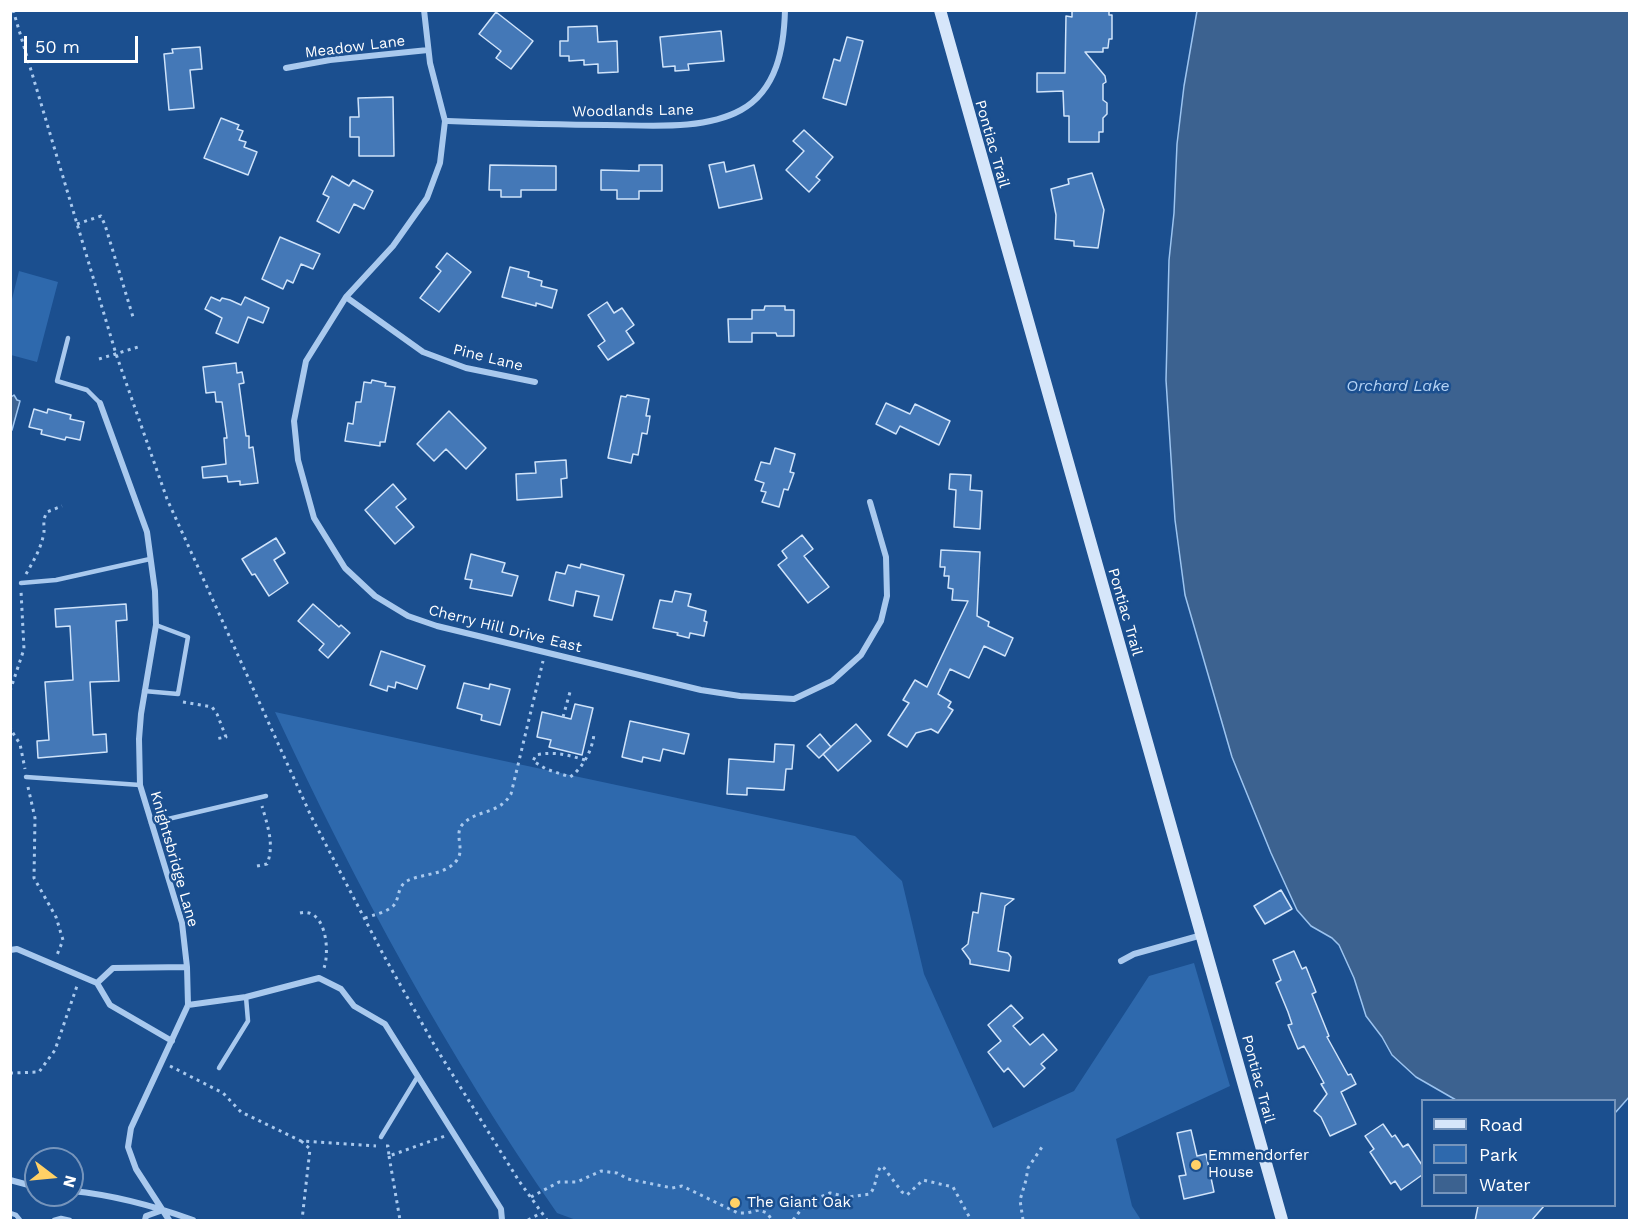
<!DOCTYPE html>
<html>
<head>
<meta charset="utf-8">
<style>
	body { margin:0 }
	#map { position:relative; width:1640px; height:1231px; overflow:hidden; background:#1b4f8f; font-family:"Work Sans",sans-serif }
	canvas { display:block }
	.frame { position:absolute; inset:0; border:12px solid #fff; pointer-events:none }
	.legend { position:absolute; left:1421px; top:1099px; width:195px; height:108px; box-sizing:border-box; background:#1b4f8f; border:2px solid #7695bc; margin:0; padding:8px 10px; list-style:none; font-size:18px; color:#fff }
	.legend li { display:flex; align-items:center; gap:12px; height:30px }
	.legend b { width:30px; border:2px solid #7695bc }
	.north { position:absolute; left:24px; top:1147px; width:60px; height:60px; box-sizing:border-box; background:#1b4f8f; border:2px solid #7695bc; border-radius:50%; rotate:106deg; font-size:16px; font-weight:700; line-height:24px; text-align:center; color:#fff }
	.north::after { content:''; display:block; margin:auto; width:21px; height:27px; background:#ffd166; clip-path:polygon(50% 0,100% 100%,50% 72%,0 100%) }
	.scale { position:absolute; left:24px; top:36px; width:114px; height:27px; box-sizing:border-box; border:3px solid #fff; border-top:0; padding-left:8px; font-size:18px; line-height:21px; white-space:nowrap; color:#fff; -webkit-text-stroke:4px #1b4f8f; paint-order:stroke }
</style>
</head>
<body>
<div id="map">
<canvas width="1640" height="1231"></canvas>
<div class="frame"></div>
<ul class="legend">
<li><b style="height:8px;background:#d6e6fa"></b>Road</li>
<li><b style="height:16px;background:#2e69ad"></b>Park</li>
<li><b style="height:16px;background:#3c6290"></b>Water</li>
</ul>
<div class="north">N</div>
<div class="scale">50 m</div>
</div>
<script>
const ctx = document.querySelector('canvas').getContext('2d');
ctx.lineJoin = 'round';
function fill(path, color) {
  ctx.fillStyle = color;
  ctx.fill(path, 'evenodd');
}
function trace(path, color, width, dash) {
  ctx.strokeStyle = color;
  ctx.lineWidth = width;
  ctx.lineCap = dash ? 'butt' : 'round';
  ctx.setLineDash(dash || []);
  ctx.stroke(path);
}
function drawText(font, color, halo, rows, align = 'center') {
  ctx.font = font + ' "Work Sans",sans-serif';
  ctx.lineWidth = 5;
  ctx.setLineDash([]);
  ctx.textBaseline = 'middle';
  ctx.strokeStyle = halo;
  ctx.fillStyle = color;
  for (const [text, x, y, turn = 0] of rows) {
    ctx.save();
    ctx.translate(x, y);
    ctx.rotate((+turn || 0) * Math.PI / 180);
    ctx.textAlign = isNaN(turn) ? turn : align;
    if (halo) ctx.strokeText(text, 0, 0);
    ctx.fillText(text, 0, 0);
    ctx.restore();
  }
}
fill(new Path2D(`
	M19 271 58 282 37 362 11 355V303Z
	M275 712 855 836 902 881 924 974 993 1128 1074 1091 1149 976 1194 963 1230 1086 1116 1139 1132 1206 1141 1220H576L557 1213C446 1053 357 888 275 712Z`), '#2e69ad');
const water = new Path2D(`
	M1197 11H1629L1630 1096 1615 1113 1614 1100H1456L1416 1077 1392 1055 1382 1037 1366 1016 1354 978 1339 945 1332 938 1311 926 1297 910 1271 853 1232 757 1185 595 1175 520 1166 380 1169 260 1174 213 1177 144 1184 86Z
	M14 395 17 400 20 401 12 430 11 429V397Z`);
fill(water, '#3c6290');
trace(water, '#9cc4f0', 1.5);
const building = new Path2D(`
	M1072 10H1109V15H1112V39H1109L1108 48H1103V52H1085L1105 76 1106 82 1103 84V100L1107 103V114L1103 118V132H1099V142H1069V116H1064L1063 91 1037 92V73H1065L1066 16 1072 17Z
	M496 12 533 41 511 69 496 58 501 51 479 34Z
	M597 26 598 42 617 41 618 72 598 73V64L584 65V60L569 61V56H560V41H568V27Z
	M721 31 724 61 688 64 689 70 675 71V66L663 67 660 37Z
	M847 37 863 41 846 105 823 98 834 59 840 61Z
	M200 47 202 69 190 70 194 108 169 110 164 54 173 53 172 49Z
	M393 97 394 156H359V137H350V117H359L358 98Z
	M221 118 239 125 237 129 243 131 239 140 246 142 244 147 257 152 248 175 204 158Z
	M804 130 833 157 816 177 820 180 809 192 786 170 804 151 793 141Z
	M724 162 726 172 754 165 762 199 719 208 709 165Z
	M490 165 556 166V190H521V197H501V190H489Z
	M639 165H662V191H639V199H617V190H601V170L639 171Z
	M1092 173 1104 210 1098 248 1074 246V241L1055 239 1056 215 1051 189 1069 184 1068 179Z
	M332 176 349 186 353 180 373 191 364 209 354 204 339 233 317 221 329 197 323 194Z
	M280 237 320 254 313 269 301 264 293 283 287 280 283 289 262 279Z
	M447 253 471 272 439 312 420 298 441 271 436 267Z
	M510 267 529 272 528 277 542 281 541 286 557 290 552 308 536 303V306L502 297Z
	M211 297 220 301 222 298 230 300 241 305 245 297 269 308 263 323 248 317 238 343 216 333 222 318 205 309Z
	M607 302 614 313 622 308 634 325 626 331 634 343 608 360 598 346 605 341 588 315Z
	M765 306H785V310H794V336H777L776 333H752V342H729L728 319H752V310H764Z
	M236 363 237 373 242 372 244 383 239 384 246 436H249V448L253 447 258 483 240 485V481L228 482 227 476 203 478 202 467 226 464 224 438H227L222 402H216L215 392 206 393 203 367Z
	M372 380 386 383 385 386 395 387 385 442H380V446L345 441 348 423 353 424 356 402H361L364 382 371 383Z
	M627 395 649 399 646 416H650L647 434 642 433 638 455 633 454 631 463 608 458 621 396 626 397Z
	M886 403 910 414 915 404 950 421 939 445 900 426 896 434 876 424Z
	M34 409 47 413 48 409 71 415 70 419 84 422 80 440 66 437 65 440 41 434 42 430 29 427Z
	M449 411 486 448 466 469 446 449 434 461 417 444Z
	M775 448 795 454 790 472 794 473 788 490 784 489 779 507 762 502 766 492 761 491 764 483 755 480 761 462 770 464Z
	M566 460 567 478 561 479 562 497 517 500 516 474 536 473 535 462Z
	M950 474 971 475 970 490 982 491 980 529 954 527 956 490 949 489Z
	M393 484 406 499 396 507 414 527 395 544 365 510Z
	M802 535 813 549 804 556 829 587 808 603 778 565 787 558 782 551Z
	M276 538 285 553 274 560 288 583 269 596 255 574 252 575 242 559Z
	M941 550 980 552 977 616 989 622 988 626 1013 638 1005 656 984 646 969 678 950 669 938 694 951 702 948 707 953 710 938 733 931 729 916 733 907 747 888 735 909 703 903 700 915 680 927 687 968 601 952 600 953 589 948 588 949 576H944L945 567H940Z
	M471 554 505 563 502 572 518 576 512 596 470 588 472 580 465 579Z
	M581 564 624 575 612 620 594 616 599 596 576 591 573 606 549 600 556 572 565 574 568 565 580 568Z
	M675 591 691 594 688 606 706 611 704 621 707 622 704 636 690 633 689 638 677 635 678 633 653 628 660 600 672 602Z
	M126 604 127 620 116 621 119 681 90 682 93 735 106 734 107 752 38 758 37 741 49 740 45 682 73 680 70 626 56 627 55 609Z
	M313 604 339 627 341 625 350 633 328 658 319 650 324 644 298 621Z
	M381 651 425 666 417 689 396 682 395 688 388 686 387 691 370 685Z
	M464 683 489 689 490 684 510 689 500 725 481 720 482 715 457 708Z
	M575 704 593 708 582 755 549 747 551 740 537 737 542 712 571 719Z
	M630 721 689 734 684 754 663 749 660 761 643 757 642 762 622 757Z
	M856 724 871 741 838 771 823 754Z
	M820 734 831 747 819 758 807 746Z
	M775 744 794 745 792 769H786L784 790 747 788V795L727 794 729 759 774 762Z
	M1281 890 1292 909 1265 924 1254 906Z
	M981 893 1014 899 1005 906 998 951 1008 953 1011 957 1009 971 970 964V960L962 949 968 944 973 912 978 913Z
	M1294 951 1302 969 1306 967 1316 992 1312 994 1329 1036 1327 1037 1348 1075 1351 1074 1356 1084 1341 1092 1356 1124 1330 1136 1321 1117 1314 1111 1327 1094 1321 1084 1324 1083 1304 1046 1298 1049 1288 1025 1292 1024 1288 1012 1276 983 1281 980 1273 960Z
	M1011 1005 1023 1018 1013 1026 1030 1045 1043 1034 1057 1050 1041 1064 1045 1068 1024 1087 1008 1068 1004 1072 988 1052 1001 1041 988 1025Z
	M1383 1124 1392 1137 1395 1135 1403 1147 1408 1144 1422 1165V1175L1401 1190 1395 1181 1391 1184 1370 1152 1374 1149 1365 1136Z
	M1191 1130 1197 1156 1206 1154 1214 1192 1184 1199 1179 1176 1186 1175 1177 1133Z
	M1478 1206H1544L1531 1221H1475Z`);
fill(building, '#4478b7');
trace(building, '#cfe3fa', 1.5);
trace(new Path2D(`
	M13 10 116 354 167 499 311 816 384 956 436 1048 519 1181 547 1220
	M77 224 101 216 105 225 133 317
	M99 359 138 347
	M26 574C33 562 40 550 43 537 46 527 41 523 47 512L62 506
	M10 691 24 649 21 591
	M183 702 212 707 217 714 226 737 215 739
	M563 717 570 692
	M10 726 11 730 20 744 25 769
	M585 760C568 755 554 751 536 755L533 761 546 769 570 777C583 768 593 749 594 733
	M28 787 35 818 34 878 56 917 63 940 57 955
	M257 866 267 864C275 845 267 824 262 806
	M300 913C326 907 330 951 324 968
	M365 918C373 915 388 912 394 905 400 897 397 887 407 881 422 873 445 876 457 860 465 849 454 835 462 825 476 809 499 815 511 794L543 661
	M170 1066 223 1093 241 1112 301 1141 376 1146
	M10 1073 39 1072 55 1050 78 983
	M301 1141 310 1149 302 1220
	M386 1146H388L389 1156 445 1136
	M389 1156 400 1220
	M531 1197 559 1182H577L601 1171 617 1173 628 1179 672 1188 682 1186 738 1213H747L759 1210 767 1213 772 1220
	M528 1220 541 1213
	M793 1220 800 1211 818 1198 830 1193 848 1197 870 1194C877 1185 875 1175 881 1166L884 1168 902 1192 907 1195 923 1180 953 1187 971 1220
	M1023 1220 1020 1200 1026 1180 1028 1168 1042 1147`), '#a9c9ee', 3, [3, 4.5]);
trace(new Path2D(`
	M68 338 57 381 87 390 100 403
	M21 583 56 580 150 559
	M144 691 178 694 188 637 156 625
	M26 777 140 785
	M151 823 266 796
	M219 1068 248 1021 246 997
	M381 1137 418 1076
	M10 1213 16 1215 20 1220
	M54 1220 61 1218 70 1220`), '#a9c9ee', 4.5);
trace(new Path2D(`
	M424 10 430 63 445 121 440 163 427 198 393 246 346 297 306 361 294 421 298 460 314 518 345 568 375 596 408 616 437 626 701 690 740 696 794 699 832 681 861 655 881 621 887 596 886 557 870 502
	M286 68 330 60 428 50
	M445 121C499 123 552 125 606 125 647 125 703 131 741 110 777 90 784 48 785 10
	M346 297 423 352 466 368 535 382
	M100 403 147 532 155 591 156 625 141 714 139 739 140 785 182 923 187 967 188 1005 131 1128 128 1147 136 1169 169 1220
	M10 950 17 949 97 983 110 1005 172 1041
	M1121 961 1134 954 1202 935
	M97 983 113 968 187 967
	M188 1005 246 997 319 978 341 989 354 1006 385 1024 501 1209 502 1220
	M10 1180 36 1187
	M72 1191C114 1195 154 1206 193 1220
	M145 1220 146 1216 163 1210`), '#a9c9ee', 6);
trace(new Path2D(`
	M940 10 1282 1220`), '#d6e6fa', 12);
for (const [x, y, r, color] of [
	[1196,1165,6,"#ffd166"],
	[735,1203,6,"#ffd166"]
]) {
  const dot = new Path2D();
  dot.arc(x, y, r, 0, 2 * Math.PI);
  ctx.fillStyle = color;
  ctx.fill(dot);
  trace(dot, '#1b4f8f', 2);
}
drawText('15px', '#fff', '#1b4f8f', [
	["Meadow Lane",355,47,-7],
	["Woodlands Lane",633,111,-1],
	["Pontiac Trail",992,144,74],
	["Pine Lane",488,358,14],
	["Pontiac Trail",1125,612,74],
	["Cherry Hill Drive East",505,629,14],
	["Knightsbridge Lane",174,859,74],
	["Pontiac Trail",1258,1079,75]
]);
drawText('15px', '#fff', '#1b4f8f', [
	["Emmendorfer",1208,1156],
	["House",1208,1173],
	["The Giant Oak",747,1203]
], 'left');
drawText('italic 16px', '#b5d3f5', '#1b4f8f', [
	["Orchard Lake",1398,386]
]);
</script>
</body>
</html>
